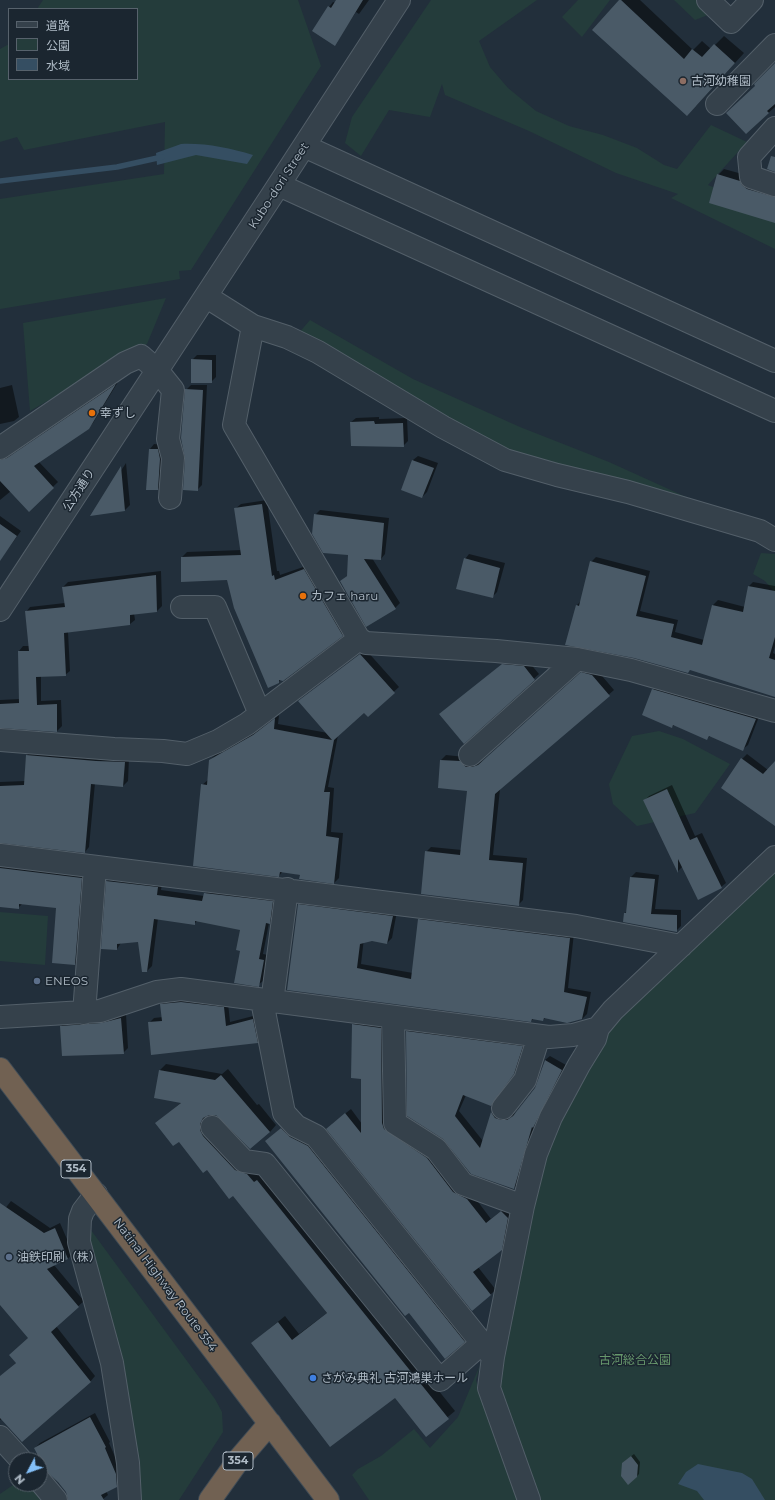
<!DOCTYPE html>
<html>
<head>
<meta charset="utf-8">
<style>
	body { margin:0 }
	#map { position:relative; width:775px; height:1500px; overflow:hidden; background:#222f3b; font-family:Montserrat,"Noto Sans JP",sans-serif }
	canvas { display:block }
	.legend { position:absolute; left:8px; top:8px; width:130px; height:72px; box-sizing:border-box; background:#1b2630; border:1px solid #57626c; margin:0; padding:5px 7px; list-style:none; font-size:12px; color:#b0bcc7 }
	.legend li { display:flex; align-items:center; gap:8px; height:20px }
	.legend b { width:20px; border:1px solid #57626c }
	.north { position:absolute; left:8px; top:1452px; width:40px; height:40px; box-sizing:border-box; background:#1b2630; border:1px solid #57626c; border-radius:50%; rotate:229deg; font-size:11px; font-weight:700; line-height:16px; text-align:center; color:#b0bcc7 }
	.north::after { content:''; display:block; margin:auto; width:14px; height:18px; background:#84c0f9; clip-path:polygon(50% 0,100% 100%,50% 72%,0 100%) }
</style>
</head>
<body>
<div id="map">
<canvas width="775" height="1500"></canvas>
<ul class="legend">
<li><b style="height:5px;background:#35414b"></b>道路</li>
<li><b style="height:11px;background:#243c3b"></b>公園</li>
<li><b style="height:11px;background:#354e62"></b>水域</li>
</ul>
<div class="north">N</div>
</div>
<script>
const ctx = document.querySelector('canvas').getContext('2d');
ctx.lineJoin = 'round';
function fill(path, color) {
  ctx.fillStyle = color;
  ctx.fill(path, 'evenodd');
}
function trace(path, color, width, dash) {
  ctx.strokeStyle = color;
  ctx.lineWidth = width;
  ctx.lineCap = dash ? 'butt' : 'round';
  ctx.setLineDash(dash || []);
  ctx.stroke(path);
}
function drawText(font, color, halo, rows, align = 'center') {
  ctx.font = font + ' Montserrat,"Noto Sans JP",sans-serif';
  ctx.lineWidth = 3;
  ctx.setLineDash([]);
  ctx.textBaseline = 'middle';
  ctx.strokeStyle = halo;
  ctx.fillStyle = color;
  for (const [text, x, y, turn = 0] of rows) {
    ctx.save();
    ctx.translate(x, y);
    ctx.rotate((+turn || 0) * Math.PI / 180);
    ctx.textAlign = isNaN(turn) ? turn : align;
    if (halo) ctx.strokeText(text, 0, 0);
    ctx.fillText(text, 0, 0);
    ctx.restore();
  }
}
fill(new Path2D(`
	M43 0H298L321 66 191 270 179 271 180 279 0 309V199L164 174 165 122 24 150 17 137 0 142V49L9 44V79H137V9H37Z
	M431 0H537L479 41 490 67 508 88 536 111 569 126 603 135 637 148 664 165 677 169 711 125 747 142 708 185 775 213V249L671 198 678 194 616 173 529 131 445 95 442 84 430 117 389 110 361 156 345 143 352 117Z
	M578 0H610L582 37 562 17Z
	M674 0H699L713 13 695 20Z
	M166 298 147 344 30 411 23 323Z
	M310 320 413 379 520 427 609 462 717 511 510 456 298 334Z
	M761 553 775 554V593L765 581 753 574Z
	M659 731 683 739 730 764 695 813 637 826 613 804 609 784 632 736Z
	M775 857V1500H369L352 1475 358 1469 381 1456 414 1429 430 1448 458 1417 480 1365 476 1380 482 1401 493 1424 489 1388 523 1206 595 1039Z
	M0 912 48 916 45 965 0 961Z
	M85 1222 215 1399 222 1412 223 1432 179 1500H135Z
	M16 1483 31 1484 44 1500H0V1494Z`), '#243c3b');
fill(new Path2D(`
	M181 144C206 143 229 148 253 155L247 164 196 155 157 165 156 153Z
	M698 1464 742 1473 752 1479 765 1500H704L697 1491 678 1484 686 1472Z`), '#354e62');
fill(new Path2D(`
	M338 0H369L359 14 356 12 335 44 329 7 333 2 336 3Z
	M621 0H640L693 50 702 41 711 49 724 36 744 53 696 106Z
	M775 65V107L746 133 756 85Z
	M724 169 746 175 775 190V222L718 175Z
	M197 355H216V377L211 382 192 360Z
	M118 382 93 423 88 428 39 462 58 482 29 510 11 491 0 500V459L5 456 13 454Z
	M12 385 19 417 14 421 0 424V388Z
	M191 385H207L202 485 197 490 186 459V390Z
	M379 417V419L407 418 408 441 403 446 351 422 356 418Z
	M154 444 162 445 163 484 158 489H147L150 449Z
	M418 456 438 463 427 492 422 497 413 460Z
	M126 463 130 505 125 510 92 515Z
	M267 500 277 571H279L280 575 309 565 347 630 278 682 228 579 182 557 187 552 242 550 235 509 241 504Z
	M320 510 389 518 385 554 381 559 372 558 400 603 395 608 341 581 348 575 350 554 315 515Z
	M0 516 21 531 0 560Z
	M469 554 505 563 497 592 492 597 465 559Z
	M596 557 650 571 640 611 678 620 675 632 704 640 713 605 718 600 745 607 748 587 753 582 775 586V646L773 653 775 654V696L691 669 688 672 577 605 581 601 591 562Z
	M161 571 162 606 157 611 134 613 135 620 130 624 68 632 70 671 65 675 41 676V701L61 700 62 726 57 731 0 727V700L20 699 19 651 23 646H29L26 612 30 607 65 603 63 587 68 582Z
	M366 650 399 687 368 715 364 711 338 735 328 787 334 788 331 832 343 833 339 878 334 883 283 871 279 876 202 785 208 780 210 760 215 755 259 730 279 715 278 724 328 733 299 701Z
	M508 660 529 662 539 674 464 742 446 710Z
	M586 668 597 670 614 690 500 789 493 855 527 858 523 900 518 905 426 852 431 847 462 850 468 790 439 787 441 760 446 755 465 757 472 762 478 763 484 760Z
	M658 685 760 714 748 745 743 749 710 736 707 739 674 725 672 727 653 690Z
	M32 750 129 758 128 781 123 786 95 783 89 847 85 852 0 842V782L25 781 27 755Z
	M747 754 768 770 775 762V825L742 759Z
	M672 785 695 836 702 833 726 883 721 887 683 866 678 871 645 800 649 796Z
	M0 862 86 873 80 959 75 964 57 907 22 904 19 907 0 906Z
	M636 872 659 875 655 909 681 910V926L676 931 625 913 627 911 631 877Z
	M112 876 162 883 161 890 204 896 210 888 277 897 274 918 269 923 263 954 268 955 263 981 258 985 242 950 241 929 198 920 194 924 158 918 152 966 147 971 139 941 121 943 117 949 102 948 107 881Z
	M303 900 397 911 392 938 387 943 364 938 361 964 413 973 419 920 424 915 574 933 568 988 591 992 587 1014 582 1019 545 1018 543 1020 534 1018 531 1021 288 989 299 905Z
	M186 997 228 1003 230 1022 257 1015 262 1038 257 1042 149 1023 154 1018 163 1017 161 1005 166 1000Z
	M126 1014 128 1048 123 1053 61 1026 66 1021 106 1019Z
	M357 1020 385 1023 387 1118 432 1154 472 1194 491 1219 506 1207 512 1213 506 1244 478 1267 496 1290 472 1309 332 1124 351 1109 362 1124V1078L353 1024Z
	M412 1027 527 1042 518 1068 495 1100 466 1095 459 1111 483 1141 492 1112 497 1108 506 1116 516 1113 536 1088 545 1060 550 1056 566 1065 535 1124 519 1184 514 1188 471 1173 407 1031Z
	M166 1064 222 1074 228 1069 257 1105 259 1104 276 1125 270 1132 216 1114 206 1116V1123L254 1168 260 1176 264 1174 455 1411 426 1435 395 1397 252 1343 285 1316 299 1334 327 1313 233 1195 179 1140 156 1123 182 1102 160 1070Z
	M286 1124 310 1140 469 1336 464 1341 409 1311 266 1141Z
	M11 1201 50 1228 60 1223 73 1253 68 1259 54 1265 84 1301 56 1326 95 1376 90 1382 0 1420V1377L17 1362 29 1338 0 1301V1215Z
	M95 1413 110 1442 109 1443 120 1468 121 1481 116 1486 106 1491 108 1495 102 1500H70L67 1492 35 1448 40 1443Z
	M634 1454 640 1462 639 1474 636 1477 625 1461Z`), '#0007');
trace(new Path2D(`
	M0 181 117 167 162 157`), '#354e62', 5.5);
fill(new Path2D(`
	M336 0H363L335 46 312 31 328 6 331 8Z
	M619 0H621L684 59 692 49 702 57 714 44 735 63 687 116 592 30Z
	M775 63V104L767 111 769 113 746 134 726 113 755 86 754 84Z
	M771 156 775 157V172L767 169Z
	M717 174 740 181 742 185 747 189 775 197V223L709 203Z
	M191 359 212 360V383H191Z
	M116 384 89 429 34 466 54 488 29 512 0 481V460L7 458Z
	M185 389 203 390 198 491 183 490 185 459 181 438Z
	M374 421 375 424 403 423 404 447 351 446 350 422Z
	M149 449H158L160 459 158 490H146Z
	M412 460 434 468 422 498 401 490Z
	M121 466 125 511 90 516Z
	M262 504 272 576 274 575 275 580 304 569 343 636 283 681 279 680V683L268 688 234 608 227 580 181 582V557L241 555 234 508Z
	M314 514 384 523 381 560 364 559 396 609 366 627 340 581 347 576 348 555 323 553 312 534Z
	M0 524 17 536 0 561Z
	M464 558 500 568 493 598 456 589Z
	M590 561 646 576 636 616 674 624 671 637 702 645 712 605 743 612 748 586 775 591V637L769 658 775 660V697L690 670 688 673 634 658 565 645 576 605 579 606Z
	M156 575 157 612 130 615V625L64 633 66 676 36 677 37 705 57 704V732L0 728V704L19 703 18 651H29L25 611 65 607 62 587Z
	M360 654 395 693 368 717 364 713 334 740 324 792H330L326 836 339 838 334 884 299 879 300 875 280 872 279 877 193 866 201 784 207 785 209 760 253 735 275 718 274 729 332 740 298 701Z
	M502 664 524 666 535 680 464 744 439 714Z
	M581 672 592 675 610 696 495 794 489 860 523 863 519 906 421 894 425 851 460 855 467 791 438 788 440 760 460 761 466 767H472L478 765Z
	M652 689 756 719 743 751 709 736 707 740 673 725 672 728 642 715Z
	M26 755 96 761 125 762 123 787 91 784 85 853 0 843V786L24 785Z
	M741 758 763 774 775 761V826L721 788Z
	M667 789 690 840 697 837 722 888 698 900 678 859V873L643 800Z
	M0 868 82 878 75 965 52 963 56 908 19 904V909L0 907Z
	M630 877 655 879 651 914 677 915V932L623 922 624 913H626Z
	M106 881 158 887 157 895 202 901 204 893 273 901 270 924 266 923 259 959 264 960 259 987 234 983 240 951 236 950 240 930 195 921V925L154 919 147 972H142L138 942 117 944V950L101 949Z
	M298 904 393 916 387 944 372 941 360 944 357 968 411 979 418 919 570 938 564 992 587 997 582 1019 567 1023 544 1018 543 1021 532 1019 531 1022 287 990Z
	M181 1002 224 1007 226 1026 253 1019 258 1043 151 1055 148 1022 162 1021 160 1004Z
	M121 1018 124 1054 62 1056 60 1026 101 1023Z
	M352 1024 381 1028 382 1123 384 1129 427 1158 453 1192 467 1199 486 1223 501 1211 508 1218 502 1250 473 1272 491 1295 472 1311 326 1129 345 1113 361 1133V1079L351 1078Z
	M406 1031 523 1046 514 1074 491 1106 463 1095 455 1116 480 1148 491 1112 495 1118 501 1120H507L513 1116 535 1088 545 1060 562 1070 533 1128 532 1127 514 1189 471 1174 443 1139 407 1116Z
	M159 1070 215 1080 221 1075 270 1132 250 1149 216 1115H209L203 1118 200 1124V1130L203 1136 235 1170 247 1174 254 1182 257 1180 449 1419 426 1437 395 1398 330 1447 251 1343 278 1322 292 1340 327 1313 233 1196 229 1199 207 1170 203 1173 179 1142 173 1146 155 1123 181 1103 154 1098Z
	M281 1128 290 1137 308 1146 465 1342 445 1359 409 1313 405 1316 265 1141Z
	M0 1203 44 1233 55 1228 68 1259 47 1269 79 1307 51 1332 91 1382 22 1442 0 1418V1376L16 1363 9 1355 28 1338 0 1305Z
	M90 1417 106 1447 105 1448 116 1474 117 1487 101 1495 104 1500H68L66 1492 58 1482 46 1471 34 1448Z
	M631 1456 638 1465 637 1477 628 1485 621 1476 622 1463Z`), '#4a5a67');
const minor = new Path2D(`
	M708 0 731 22 752 0
	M717 104 775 45
	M775 128 749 157 751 177 775 185
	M304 146 775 361
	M279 185 775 411
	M207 297 253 326 287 337 318 352 443 427 505 460 557 475 628 492 760 531 775 540
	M253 326 234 425 359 639 366 643 496 651 577 659 631 670 775 711
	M0 448 125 363 141 356 157 370 173 390 168 439 173 458 170 498
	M182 607H215L260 714
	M0 610C133 407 267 204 399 0
	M0 740 114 749 163 751 187 754 218 741 247 724 359 639
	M470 755 577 659
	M0 855 576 926 681 946
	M262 1001 284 1113 296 1126 316 1136 493 1357
	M272 1002 287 889
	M84 1013 95 867
	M0 1017 100 1011 157 992 181 989 549 1037 573 1035 598 1028
	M393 1017 395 1123 436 1149 463 1184 523 1206
	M503 1108 525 1080 539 1036
	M212 1127 244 1161 265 1164 440 1380 482 1343
	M96 1194 83 1211 80 1219 79 1242 112 1363 128 1463 130 1500
	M0 1437 21 1460
	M40 1481 56 1500
	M529 1500 489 1388 493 1357 523 1206 536 1154 551 1117 579 1065 595 1039 598 1028 613 1010 775 857`);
const highway = new Path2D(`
	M0 1069 328 1500
	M210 1500 240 1458 270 1423`);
trace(minor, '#535f69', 24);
trace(highway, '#404c56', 24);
trace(minor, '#35414b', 22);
trace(highway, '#716152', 22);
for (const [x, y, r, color] of [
	[683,81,4,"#8d6e63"],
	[92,413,4,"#e8710a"],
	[303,596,4,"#e8710a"],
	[37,981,4,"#5c6f8a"],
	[9,1257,4,"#5c6f8a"],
	[313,1378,4,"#3f7fe0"]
]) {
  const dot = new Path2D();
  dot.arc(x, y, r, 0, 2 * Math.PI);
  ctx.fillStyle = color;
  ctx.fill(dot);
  trace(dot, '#1b2630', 1.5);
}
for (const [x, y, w] of [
	[76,1169,30],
	[238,1461,30]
]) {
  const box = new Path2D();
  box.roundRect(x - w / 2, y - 9, w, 18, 3);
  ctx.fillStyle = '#1b2630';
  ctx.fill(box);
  trace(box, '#b0bcc7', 1);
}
drawText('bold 11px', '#b0bcc7', null, [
	["354",76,1169],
	["354",238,1461]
]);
drawText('12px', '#b0bcc7', '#1b2630', [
	["古河幼稚園",691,81],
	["幸ずし",100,413],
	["カフェ haru",311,596],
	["ENEOS",45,981],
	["油鉄印刷（株）",17,1257],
	["さがみ典礼 古河鴻巣ホール",321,1378]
], 'left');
drawText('12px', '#b0bcc7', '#1b2630', [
	["Kubo-dori Street",279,186,-57],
	["公方通り",79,490,-57],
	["Natinal Highway Route 354",165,1285,53]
]);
drawText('12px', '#67986c', '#1b2630', [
	["古河総合公園",635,1360]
]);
</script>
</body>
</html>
